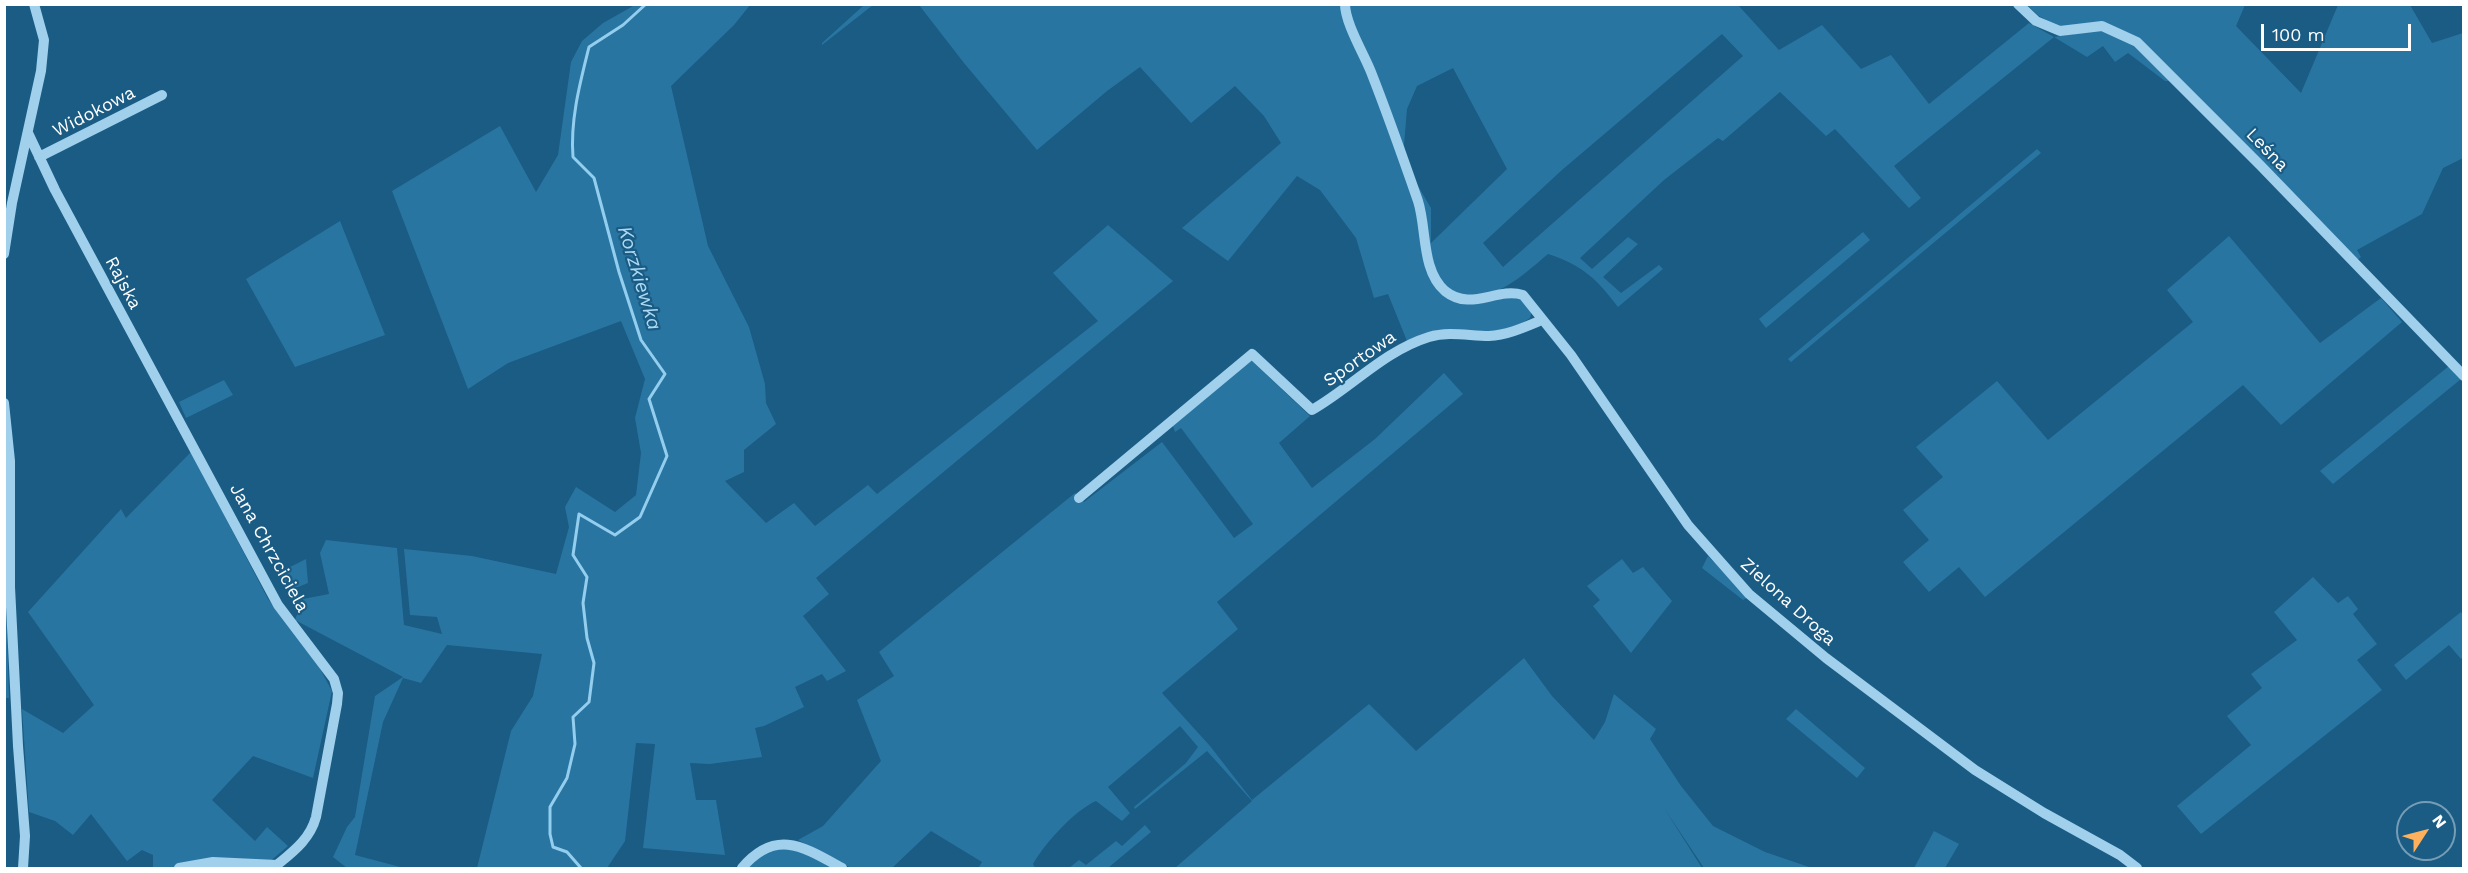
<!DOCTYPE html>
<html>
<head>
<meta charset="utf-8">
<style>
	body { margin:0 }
	#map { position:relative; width:2468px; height:873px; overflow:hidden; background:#1a5c84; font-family:"Work Sans",sans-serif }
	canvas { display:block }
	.frame { position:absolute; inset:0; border:6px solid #fff; pointer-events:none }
	.north { position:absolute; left:2396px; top:801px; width:60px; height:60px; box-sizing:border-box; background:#1a5c84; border:2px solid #769db5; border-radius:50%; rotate:54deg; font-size:16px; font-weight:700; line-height:24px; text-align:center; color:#fff }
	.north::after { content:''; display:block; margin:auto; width:21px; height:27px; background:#feb15c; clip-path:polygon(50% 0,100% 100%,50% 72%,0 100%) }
	.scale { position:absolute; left:2261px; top:24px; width:150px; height:27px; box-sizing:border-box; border:3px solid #fff; border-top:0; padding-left:8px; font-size:18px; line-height:21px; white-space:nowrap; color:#fff; -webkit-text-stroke:4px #1a5c84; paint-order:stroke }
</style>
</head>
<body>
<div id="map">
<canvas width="2468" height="873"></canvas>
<div class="frame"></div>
<div class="north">N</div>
<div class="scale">100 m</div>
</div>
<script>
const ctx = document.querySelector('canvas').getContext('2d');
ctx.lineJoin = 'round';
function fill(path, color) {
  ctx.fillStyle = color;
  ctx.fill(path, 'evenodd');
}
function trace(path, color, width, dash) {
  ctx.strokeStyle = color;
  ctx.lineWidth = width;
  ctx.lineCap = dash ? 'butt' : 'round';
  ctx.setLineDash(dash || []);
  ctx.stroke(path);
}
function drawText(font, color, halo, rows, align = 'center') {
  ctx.font = font + ' "Work Sans",sans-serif';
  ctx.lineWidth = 4.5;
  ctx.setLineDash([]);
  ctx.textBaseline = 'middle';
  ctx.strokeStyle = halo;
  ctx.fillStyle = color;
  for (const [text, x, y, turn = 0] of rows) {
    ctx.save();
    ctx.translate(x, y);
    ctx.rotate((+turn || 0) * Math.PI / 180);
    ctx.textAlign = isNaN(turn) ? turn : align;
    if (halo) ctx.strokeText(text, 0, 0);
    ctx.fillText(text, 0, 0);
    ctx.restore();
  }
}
fill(new Path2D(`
	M635 5H750L734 25 671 86 708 246 749 327 765 384 766 403 776 424 744 450V472L725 481 766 523 794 503 815 526 868 485 877 494 1098 321 1053 273 1108 225 1173 281 816 578 829 594 803 616 846 671 827 681 822 674 795 687 804 707 764 726 755 728 762 757 710 764 690 763 696 800H716L725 855 643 848 655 744 636 743 625 841 607 868H477L511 731 533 696 542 654 447 645 421 683 403 678 383 722 355 855 404 868H347L333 857 347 827 355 817 375 696 403 677 295 620 303 599 329 594 320 553 326 540 397 548 404 625 442 634 437 617 410 615 404 549 472 556 556 574 569 527 565 507 576 487 615 512 636 495 641 453 635 418 645 379 621 321 508 363 468 389 392 191 500 126 536 192 558 155 571 62 582 41 603 23Z
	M864 5H873L822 45V43Z
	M919 5H1738L1779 50 1822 25 1861 69 1891 55 1929 104 2029 23 2054 37 2101 30 2136 46 2172 81H2165L2128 53 2115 62 2103 46 2087 57 2054 37 1894 166 1921 198 1909 208 1835 129 1826 136 1780 92 1723 141 1718 138 1664 180 1580 258 1592 269 1628 237 1638 244 1603 277 1621 293 1659 265 1663 269 1618 307C1597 279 1582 265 1548 254 1516 281 1478 318 1438 281L1433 282C1447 299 1464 308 1487 302 1498 299 1508 291 1519 297 1525 299 1529 306 1532 311L1530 318 1517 326 1496 331H1435L1407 341 1388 294 1374 298 1356 238 1320 190 1297 176 1228 261 1182 228 1281 143 1264 116 1235 86 1191 123 1140 67 1107 91 1037 150 964 63ZM1722 34 1743 56 1503 267 1483 243 1562 170ZM1453 68 1507 169 1431 243V208L1408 169 1404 145 1407 109 1417 86Z
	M2027 5H2245L2236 26 2301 93 2338 5H2410L2432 43 2463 33V158L2443 168 2422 214 2357 250 2361 257 2356 261 2136 38 2101 23 2061 28 2039 16Z
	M2037 149 2041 153 1791 362 1788 359Z
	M340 221 385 335 295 367 246 279Z
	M1863 232 1870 240 1766 328 1759 319Z
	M2229 236 2320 343 2381 298 2402 322 2281 425 2243 385 1985 597 1959 567 1929 592 1903 562 1929 540 1903 510 1943 477 1916 447 1997 381 2048 440 2193 322 2167 290Z
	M1251 360 1310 416 1279 443 1312 488 1375 439 1444 373 1463 394 1217 602 1238 629 1162 693 1210 746 1252 800 1369 704 1416 751 1524 658 1552 696 1594 740 1605 722 1614 694 1656 729 1650 739 1681 786 1713 826 1765 852 1812 868H1704L1664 808 1702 868H1175L1252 801 1207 751 1135 809 1134 807 1186 763 1198 747 1180 726 1108 787 1130 813 1122 821 1096 801C1074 811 1045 843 1033 864L1035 868H981L979 867 982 862 931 831 892 868H851L798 840 823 826 881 761 857 700 894 676 879 652 1075 493 1084 502 1162 442 1234 538 1253 524 1181 428 1175 432 1173 426Z
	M2449 366 2461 379 2333 484 2320 471Z
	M224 380 233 395 186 418 179 402Z
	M191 452 268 599 318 665 332 691 313 778 253 756 212 800 255 841 267 827 288 846 262 868H172L171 867 153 868V855L142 850 127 861 91 814 73 835 55 821 29 812 22 709 63 733 94 705 28 612 121 509 126 518Z
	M4 532 9 698H4Z
	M1708 556 1748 597 1743 600 1702 568Z
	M306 559 308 583 293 589 285 585 279 579 286 569Z
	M1622 559 1633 573 1643 567 1672 601 1631 653 1593 606 1600 600 1587 586Z
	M2313 577 2338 603 2348 596 2358 609 2353 614 2377 644 2357 660 2382 690 2201 834 2177 806 2251 745 2227 716 2262 688 2251 674 2297 640 2274 612Z
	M2461 612 2463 616V657L2461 659 2449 645 2406 680 2394 665Z
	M1796 709 1865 768 1857 778 1786 719Z
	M1145 825 1151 832 1108 868H1069L1079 860 1086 865 1116 841 1122 846Z
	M1934 831 1959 844 1945 868H1914Z
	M787 846 835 868H748L762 855Z`), '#2975a2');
trace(new Path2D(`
	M581 868 567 852 553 847 550 834V807L567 778 575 744 573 717 589 702 594 663 587 638 583 603 587 577 573 555 579 514 615 535 640 517 667 456 649 399 665 374 641 340 619 272 594 178 573 157C570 120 580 83 589 47L623 25 646 4`), '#93ceee', 3);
trace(new Path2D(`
	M1345 4C1345 23 1364 54 1371 72 1388 115 1403 158 1418 201 1427 229 1421 270 1445 291 1471 312 1496 287 1523 295L1571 355 1688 525 1749 594 1826 658 1975 770 2044 813 2120 855 2137 868
	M2018 4 2036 21 2060 31 2102 26 2137 42 2260 165 2464 376
	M28 133 55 190 278 605 334 679 338 693 337 704 316 817C310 839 294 851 277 865L213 862 179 868
	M39 157 162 95
	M4 254 12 203 41 71 44 40 34 4
	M4 403 10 461V587L18 746 25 836 23 868
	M1079 498 1252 354 1312 410C1352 387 1384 351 1429 337 1449 331 1469 336 1489 336 1508 335 1525 327 1542 320
	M742 868C776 828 804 847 842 868`), '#a0d0ec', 10);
drawText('18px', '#fff', '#1a5c84', [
	["Widokowa",94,112,-27],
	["Leśna",2267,150,46],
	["Rajska",123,283,62],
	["Sportowa",1360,359,-35],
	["Jana Chrzciciela",269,548,61],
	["Zielona Droga",1788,602,42]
]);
drawText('italic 20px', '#abd9f3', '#1a5c84', [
	["Korzkiewka",639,278,73]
]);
</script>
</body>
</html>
